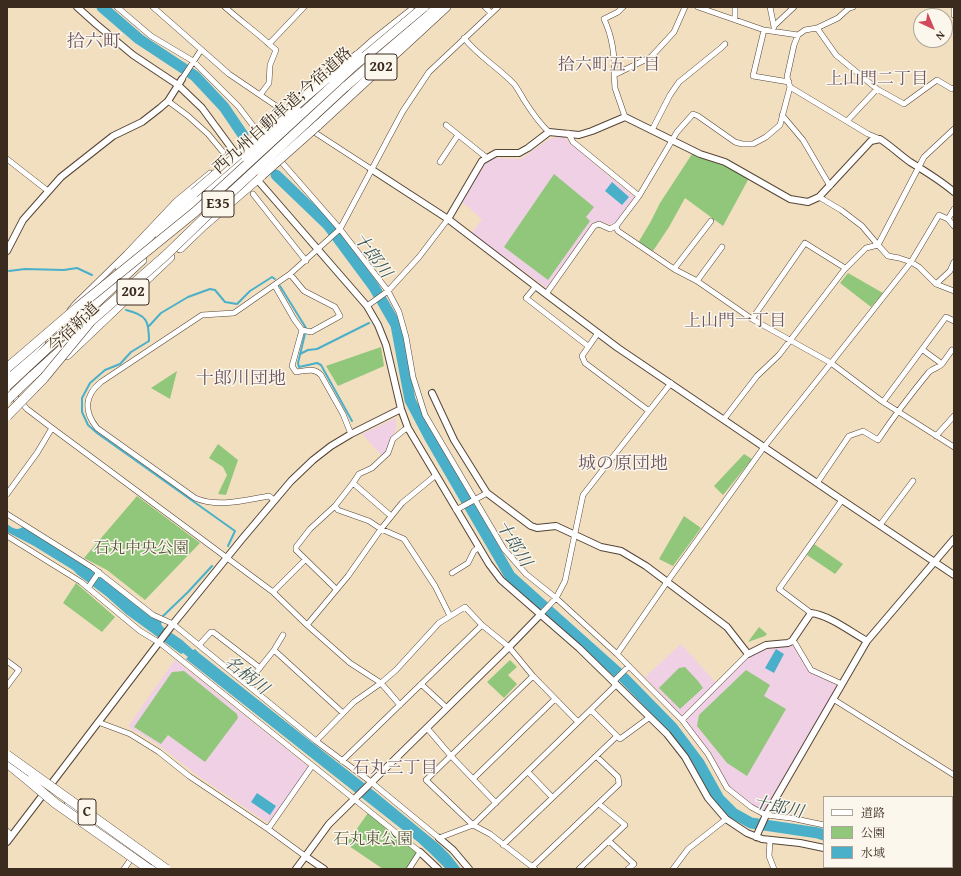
<!DOCTYPE html>
<html>
<head>
<meta charset="utf-8">
<style>
	body { margin:0 }
	#map { position:relative; width:961px; height:876px; overflow:hidden; background:#f2dfc0; font-family:"Gentium Book Plus","Noto Serif JP",serif }
	canvas { display:block }
	.frame { position:absolute; inset:0; border:8px solid #3b2a1e; pointer-events:none }
	.legend { position:absolute; left:823px; top:796px; width:130px; height:72px; box-sizing:border-box; background:#fbf7ec; border:1px solid #aea59a; margin:0; padding:5px 7px; list-style:none; font-size:12px; color:#3b2a1e }
	.legend li { display:flex; align-items:center; gap:8px; height:20px }
	.legend b { width:20px; border:1px solid #aea59a }
	.north { position:absolute; left:913px; top:8px; width:40px; height:40px; box-sizing:border-box; background:#fbf7ec; border:1px solid #aea59a; border-radius:50%; rotate:136deg; font-size:11px; font-weight:700; line-height:16px; text-align:center; color:#3b2a1e }
	.north::after { content:''; display:block; margin:auto; width:14px; height:18px; background:#d1495b; clip-path:polygon(50% 0,100% 100%,50% 72%,0 100%) }
</style>
</head>
<body>
<div id="map">
<canvas width="961" height="876"></canvas>
<div class="frame"></div>
<ul class="legend">
<li><b style="height:5px;background:#fff"></b>道路</li>
<li><b style="height:11px;background:#91c77a"></b>公園</li>
<li><b style="height:11px;background:#4ab0c9"></b>水域</li>
</ul>
<div class="north">N</div>
</div>
<script>
const ctx = document.querySelector('canvas').getContext('2d');
ctx.lineJoin = 'round';
function fill(path, color) {
  ctx.fillStyle = color;
  ctx.fill(path, 'evenodd');
}
function trace(path, color, width, dash) {
  ctx.strokeStyle = color;
  ctx.lineWidth = width;
  ctx.lineCap = dash ? 'butt' : 'round';
  ctx.setLineDash(dash || []);
  ctx.stroke(path);
}
function drawText(font, color, halo, rows, align = 'center') {
  ctx.font = font + ' "Gentium Book Plus","Noto Serif JP",serif';
  ctx.lineWidth = 3;
  ctx.setLineDash([]);
  ctx.textBaseline = 'middle';
  ctx.strokeStyle = halo;
  ctx.fillStyle = color;
  for (const [text, x, y, turn = 0] of rows) {
    ctx.save();
    ctx.translate(x, y);
    ctx.rotate((+turn || 0) * Math.PI / 180);
    ctx.textAlign = isNaN(turn) ? turn : align;
    if (halo) ctx.strokeText(text, 0, 0);
    ctx.fillText(text, 0, 0);
    ctx.restore();
  }
}
fill(new Path2D(`
	M555 137H563L634 197 616 222 611 225 600 221 593 223 548 286 545 287 472 233 482 219 462 202 482 167 488 161 495 158 521 159 546 141Z
	M396 418V428L394 434 386 452 382 456 362 434Z
	M681 644 716 683 682 716 645 677Z
	M793 645 809 672 835 682 837 686 764 811H761L736 793 729 786 720 772 713 755 685 720 743 661 763 649Z
	M175 660 309 767 268 823 197 775 156 743 130 728 129 725Z`), '#f0d0e5');
fill(new Path2D(`
	M692 154 727 167 749 178 723 226 685 198 669 227 653 251 638 243 651 221 660 203Z
	M554 174 594 207 586 217 590 221 548 280 504 247Z
	M848 273 883 293 871 307 840 283Z
	M381 347 384 366 338 386 326 366Z
	M177 371 170 399 151 388Z
	M218 444 238 460 226 495 218 494 227 475 223 467 209 458Z
	M744 454 752 459 723 495 714 486Z
	M137 496 200 543 145 600 107 570 84 558Z
	M684 516 701 528 673 566 659 559Z
	M814 544 843 564 835 574 807 555Z
	M76 583 115 617 102 632 63 603Z
	M759 627 767 634 765 636 748 642Z
	M510 660 517 667 508 675 517 684 504 698 487 682Z
	M685 667 698 681 703 688 680 709 659 688 679 668Z
	M746 670 770 685 764 696 786 709 747 776 727 763 697 726 699 715Z
	M184 671 237 714 238 718 205 762 168 735 161 744 134 727 172 672Z
	M368 813 417 853 406 869H383L346 844Z`), '#91c77a');
fill(new Path2D(`
	M612 182 629 197 622 205 605 191Z
	M7 524C13 528 16 531 23 527L88 567 151 617 162 622 161 624 163 627 182 640 193 650 195 649 199 653 328 755 373 790 440 845 449 854 461 869H446L431 854 418 842 186 659 188 657 183 653 181 654 126 614 106 596 78 575 73 570 34 546 7 532Z
	M776 649 784 654 774 673 765 668Z
	M257 793 276 806 270 815 251 802Z`), '#4ab0c9');
trace(new Path2D(`
	M9 271 25 269 64 270 77 268 92 275
	M280 286 306 328
	M126 310C147 315 149 321 149 341L131 352 120 364 105 370 90 383 82 398V412L88 425 97 433 235 531 228 546
	M149 326 161 313 188 297 210 289 215 290 225 302 237 304 250 291 272 277 275 279
	M305 334 298 363 299 367 317 363 321 365 352 421
	M300 354 308 350 317 349 369 323
	M161 618 188 592 212 566`), '#4ab0c9', 2);
trace(new Path2D(`
	M102 7 139 39 195 76 224 107 243 135
	M276 175 328 225 374 287 396 325 410 400 430 438 510 576 624 678 672 727 699 763 719 799 733 813 751 823 818 833 824 835`), '#4ab0c9', 11);
const minor = new Path2D(`
	M117 7 151 36 193 61 238 106 261 136
	M153 7 229 74 288 114
	M225 7C239 20 255 31 269 44L304 7
	M485 7 491 13
	M698 7 764 30 798 35
	M770 7 774 27
	M954 9V15
	M735 20V7
	M775 25 794 7
	M817 28 836 55 877 89 904 104 937 80 952 89 954 88
	M764 30 753 76 789 82
	M464 38C478 56 499 68 514 84 518 89 521 95 524 100 531 111 539 123 549 132
	M614 75C615 56 612 36 604 19L618 12 623 7
	M182 79 201 50
	M790 87 868 134 880 139
	M260 95 269 83 270 65 276 50 269 44
	M168 101 188 116 208 134 223 152
	M782 115 803 140 830 186
	M625 117 615 88 614 75 651 57 674 32 685 7
	M847 121 877 89
	M446 125 487 158
	M311 130 371 169
	M652 130 670 95 679 82 721 48 725 44
	M568 133 573 142 639 196
	M278 158 340 229 388 291 399 312 406 337 413 377 425 415 504 549 526 574 556 598 617 654
	M7 159 48 191
	M440 162 458 135
	M253 194 306 261
	M954 209 948 219 954 226
	M616 227 618 231 674 269 697 281 752 319 831 363 911 262 899 258 888 256 878 245 924 157 954 129
	M954 262 950 271 936 284 954 291
	M674 269 711 221
	M290 274 304 291 335 307 340 316 311 332 302 330
	M697 281 722 247
	M936 284 919 267 911 262 939 215 948 219
	M275 286 294 319 302 330 292 366 296 372C305 371 314 367 321 375L343 414 351 434
	M536 286 526 298 588 346
	M546 294 594 226 599 224 610 229 617 225 639 196 677 132 693 114 698 116 735 142 742 144H753L766 137 780 125 790 87 787 77 794 45 798 35 805 30 817 28 838 18 849 8 853 7
	M367 306 388 291 419 257 448 219
	M70 310 75 304 126 254 176 201 210 173
	M752 319 805 243 845 268
	M598 333 582 356 585 363 649 411
	M27 359 43 342
	M942 364 952 350
	M20 401 27 409 52 428 273 592 307 625 350 663 381 683 400 705
	M883 402 954 447
	M724 419 757 376 779 355 844 270 866 248 878 245 862 226 841 210 819 197
	M936 436 954 416
	M817 483 849 436 863 431 878 440C894 416 911 394 929 372 933 368 939 368 942 364L923 350
	M7 494 37 453 52 428
	M274 500 269 496C245 500 218 508 195 498L97 428C84 412 84 396 101 382L202 315 234 313 290 274 340 229 389 137 403 111 429 72 498 7
	M335 506 338 510 369 521 381 529 404 539 435 586 450 616
	M456 510 487 493
	M7 514 93 568 153 615 173 624 316 741
	M391 516 353 483 359 474 372 468 388 453 393 439 404 430 408 428
	M880 525 913 481
	M7 536 81 582 140 631 160 643 420 852 409 869
	M452 573 468 563 474 551 479 547
	M88 588 99 572
	M336 589 296 550V547L310 529 335 506 353 483
	M273 592 305 560
	M811 613 779 589 842 500
	M540 615 556 598 565 581 583 495 671 383
	M307 625 348 576 381 529 402 503 436 475
	M792 641 795 643 811 670 842 684
	M199 645 211 632H213L260 668
	M274 650 343 713
	M7 661 19 670 7 686
	M533 676 426 780 473 825 490 834 535 869
	M613 682 629 666
	M247 684 274 650 283 635
	M421 684 447 708
	M833 699 954 775
	M591 710 617 736
	M682 720 748 654
	M98 722 130 734 159 752 189 776 268 829 305 856
	M578 722 533 676 509 647 482 625 465 607 439 623 396 670 381 683 354 702 316 741 371 782 439 838 473 825 616 685
	M427 728 451 756 496 803
	M342 761 482 625
	M528 772 552 797
	M474 778 555 699
	M952 811 954 807
	M824 825 791 818 766 815 751 807 727 788 708 754 682 720 617 654 667 582 764 447 831 363 883 402 946 317 954 321
	M268 829 312 766
	M7 831 12 836
	M770 840 769 856 774 869
	M609 841 634 864 628 869
	M503 845 617 736 620 739 650 717
	M952 851 954 853
	M532 867 619 784 618 777 596 756
	M880 867 882 869
	M124 869 131 859
	M579 869 625 825 599 804
	M673 869 688 849 726 819
	M889 869 893 867`);
const tertiary = new Path2D(`
	M77 7 96 24 133 55 178 85 202 108 241 161 367 306 378 325 386 345 401 409 408 428 489 564 501 580 579 648 667 734 685 757 708 798 726 819 747 833 762 839 800 843 824 848
	M371 169 448 219 546 294 618 348 842 500 954 575
	M448 219 482 161 496 153H519L528 148 549 132 579 135 592 131 625 117 700 154 725 162 790 199 808 202 819 197 871 141 880 139C891 146 900 155 910 162 925 171 940 180 954 192
	M7 251 23 220 61 177 113 136 142 122 160 108 168 101 182 79
	M7 391 19 401
	M432 393 454 440 487 493 531 526 537 528 556 526 601 547 621 551 646 566 727 627 748 654 766 645 788 643 792 641 811 613C829 615 851 632 867 641
	M756 837 766 815 867 641 954 539
	M439 838 453 850 469 869
	M7 842 173 624 242 539 291 481 313 460 331 446 351 434 401 409
	M420 852 438 869
	M305 856 324 869
	M852 867 854 869
	M296 869 329 824 509 647 540 615`);
const trunk = new Path2D(`
	M353 60 373 42 411 12
	M297 111 326 85
	M317 126 446 7
	M160 236 246 157
	M180 248 204 225 262 175
	M67 355 170 257
	M7 379 30 359`);
const motorway = new Path2D(`
	M345 87 438 7
	M120 269 159 226 194 193
	M31 377 73 339
	M7 386 142 260
	M7 763 29 781
	M70 801 69 804 77 811 157 869`);
trace(minor, '#564536', 6);
trace(tertiary, '#564536', 8);
trace(trunk, '#564536', 10);
trace(motorway, '#564536', 10);
trace(minor, '#fff', 5);
trace(tertiary, '#fff', 6);
trace(trunk, '#fff', 9);
trace(motorway, '#fff', 9);
const trunkBridge = new Path2D(`
	M246 157 297 111
	M262 175 317 126`);
const motorwayBridge = new Path2D(`
	M194 193 325 80 358 55
	M7 368 78 307 195 212 356 64 424 7
	M7 400 31 377
	M7 416 44 378 91 321 165 256 223 200 345 87
	M7 755 166 869
	M29 781 55 803 149 869`);
trace(trunkBridge, '#564536', 10, []);
trace(motorwayBridge, '#564536', 10, []);
trace(trunkBridge, '#fff', 9);
trace(motorwayBridge, '#fff', 9);
for (const [x, y, w] of [
	[381,67,32],
	[218,204,32],
	[133,292,32],
	[87,812,18]
]) {
  const box = new Path2D();
  box.roundRect(x - w / 2, y - 13, w, 26, 3);
  ctx.fillStyle = '#fbf7ec';
  ctx.fill(box);
  trace(box, '#3b2a1e', 1);
}
drawText('bold 15px', '#3b2a1e', null, [
	["202",381,67],
	["E35",218,204],
	["202",133,292],
	["C",87,812]
]);
drawText('16px', '#3b2a1e', '#fbf7ec', [
	["西九州自動車道;今宿道路",283,111,-42],
	["今宿新道",74,328,-44]
]);
drawText('16px', '#55593a', '#fbf7ec', [
	["石丸中央公園",141,549],
	["石丸東公園",373,840]
]);
drawText('17px', '#6f5560', '#fbf7ec', [
	["拾六町五丁目",609,66],
	["上山門二丁目",877,80],
	["上山門一丁目",735,322],
	["石丸三丁目",395,769]
]);
drawText('italic 17px', '#40595a', '#fbf7ec', [
	["十郎川",372,256,54],
	["十郎川",513,544,58],
	["名柄川",246,676,38],
	["十郎川",778,808,12]
]);
drawText('18px', '#6f5560', '#fbf7ec', [
	["拾六町",94,42],
	["十郎川団地",241,379],
	["城の原団地",623,464]
]);
</script>
</body>
</html>
